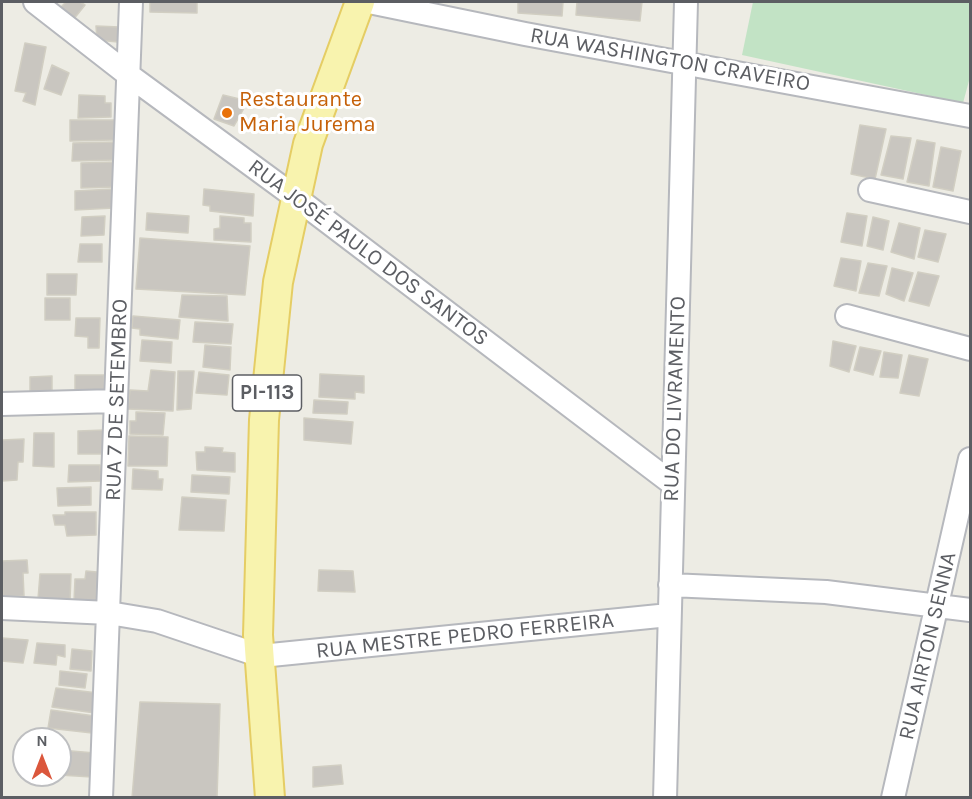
<!DOCTYPE html>
<html>
<head>
<meta charset="utf-8">
<style>
	body { margin:0 }
	#map { position:relative; width:972px; height:799px; overflow:hidden; background:#edece4; font-family:Karla,sans-serif }
	canvas { display:block }
	.frame { position:absolute; inset:0; border:3px solid #5c5e63; pointer-events:none }
	.north { position:absolute; left:12px; top:727px; width:60px; height:60px; box-sizing:border-box; background:#fff; border:2px solid #bebfc1; border-radius:50%; rotate:0deg; font-size:16px; font-weight:700; line-height:24px; text-align:center; color:#5c5e63 }
	.north::after { content:''; display:block; margin:auto; width:21px; height:27px; background:#db573c; clip-path:polygon(50% 0,100% 100%,50% 72%,0 100%) }
</style>
</head>
<body>
<div id="map">
<canvas width="972" height="799"></canvas>
<div class="frame"></div>
<div class="north">N</div>
</div>
<script>
const ctx = document.querySelector('canvas').getContext('2d');
ctx.lineJoin = 'round';
function fill(path, color) {
  ctx.fillStyle = color;
  ctx.fill(path, 'evenodd');
}
function trace(path, color, width, dash) {
  ctx.strokeStyle = color;
  ctx.lineWidth = width;
  ctx.lineCap = dash ? 'butt' : 'round';
  ctx.setLineDash(dash || []);
  ctx.stroke(path);
}
function drawText(font, color, halo, rows, align = 'center') {
  ctx.font = font + ' Karla,sans-serif';
  ctx.lineWidth = 6;
  ctx.setLineDash([]);
  ctx.textBaseline = 'middle';
  ctx.strokeStyle = halo;
  ctx.fillStyle = color;
  for (const [text, x, y, turn = 0] of rows) {
    ctx.save();
    ctx.translate(x, y);
    ctx.rotate((+turn || 0) * Math.PI / 180);
    ctx.textAlign = isNaN(turn) ? turn : align;
    if (halo) ctx.strokeText(text, 0, 0);
    ctx.fillText(text, 0, 0);
    ctx.restore();
  }
}
fill(new Path2D(`
	M753 2H970V77L963 103 742 55Z`), '#c2e3c5');
const building = new Path2D(`
	M66 2H80L85 5 73 20 59 9Z
	M150 2H197V13L150 12Z
	M518 2H563L562 16 518 13Z
	M577 2H642L640 21 576 15Z
	M96 26 120 27 118 42 97 40Z
	M25 43 46 47 35 105 23 101 26 93 15 91Z
	M52 65 69 73 61 95 44 89Z
	M79 95 105 96V103H111V117L78 118Z
	M223 95 248 101 234 126 214 119Z
	M70 120H114V140L70 141Z
	M860 125 886 129 875 179 851 174Z
	M891 136 911 138 903 179 881 175Z
	M917 140 935 143 929 186 907 182Z
	M116 142V160L72 161 73 143Z
	M941 147 961 151 953 191 933 187Z
	M116 162V187L81 188V163Z
	M113 189 114 208 75 210V191Z
	M204 189 254 194 253 216 210 211V206L203 205Z
	M147 213 189 216 188 233 146 230Z
	M847 213 867 216 862 246 841 242Z
	M105 216 104 235 81 236 82 217Z
	M220 216 244 218V223H251V242L214 240V229L220 228Z
	M873 217 889 221 883 250 867 246Z
	M899 223 920 228 914 259 891 252Z
	M925 230 946 234 938 262 918 257Z
	M140 238 250 246 245 295 136 289Z
	M80 244H102V262H78Z
	M841 258 861 261 856 291 834 286Z
	M868 263 887 266 879 296 859 293Z
	M892 268 913 273 904 301 886 294Z
	M918 272 939 276 929 306 909 301Z
	M47 274H77L76 295H47Z
	M182 295 227 296 228 321 179 317Z
	M45 298H70V320H45Z
	M133 316 180 320 178 339 140 335V329L132 328Z
	M76 318H100L99 348H88V337L75 336Z
	M195 322 233 324 231 344 193 342Z
	M142 340 172 342 171 363 140 361Z
	M833 341 856 346 849 372 830 366Z
	M205 345 231 347 230 370 203 367Z
	M860 347 881 351 873 375 854 370Z
	M884 352 902 355 898 378 880 377Z
	M909 355 928 359 919 396 900 393Z
	M151 370 175 372 173 411 128 409 130 390 148 391Z
	M178 371H194L191 409 177 410Z
	M199 372 229 375 227 395 196 393Z
	M320 374 364 376V393L355 392V399L319 397Z
	M75 375H104V390H75Z
	M52 376V393L30 394V377Z
	M314 400 348 402 347 414 313 413Z
	M136 412 165 413 163 435 130 434V421H136Z
	M304 418 353 422 351 444 304 440Z
	M105 430 104 454H78V431Z
	M34 433H54V467L33 466Z
	M129 436 168 437 167 466H128Z
	M24 439 23 462H18L17 480 2 481V440Z
	M205 447 223 448 222 452 235 453V472L197 470 196 452H205Z
	M69 465H100L101 481 68 482Z
	M133 469 158 471V479H163L162 490 132 489Z
	M192 475 230 477 229 494 191 492Z
	M91 487V505L58 506 57 488Z
	M182 497 226 500 224 531 179 530Z
	M65 512H96V535L67 536 65 525H55L53 515H65Z
	M27 560 28 573H23L24 596H3L2 561Z
	M319 570 353 571 355 592 318 591Z
	M86 571 97 572 96 602 74 601 75 579H85Z
	M40 574H71L70 601 38 599Z
	M2 638 28 640 23 663 2 661Z
	M37 643 65 645V657L57 655 56 665 34 663Z
	M72 649 92 651 91 671 70 669Z
	M60 671 87 674 85 688 59 685Z
	M56 688 98 693 95 713 52 707Z
	M140 702 220 704 217 798H132Z
	M51 710 95 716 92 733 48 728Z
	M60 750 95 753 92 777 59 775Z
	M341 765 343 784 313 787V767Z`);
fill(building, '#c9c6c0');
trace(building, '#d1cec2', 1.5);
const minor = new Path2D(`
	M35 2 130 76 295 197 673 484
	M369 2 525 34 970 116
	M870 190 970 212
	M847 316 970 349
	M2 404 116 401
	M670 585 826 592 970 610
	M2 608 109 613 157 621 261 656 669 615
	M101 798 131 2
	M665 798 686 2
	M893 798 970 459`);
const major = new Path2D(`
	M270 798 258 635 264 420 278 282 308 144 360 2`);
trace(minor, '#b6b8bd', 26);
trace(major, '#e5cd64', 32);
trace(minor, '#fff', 22);
trace(major, '#f8f3ae', 28);
for (const [x, y, r, color] of [
	[227,113,6,"#e8710a"]
]) {
  const dot = new Path2D();
  dot.arc(x, y, r, 0, 2 * Math.PI);
  ctx.fillStyle = color;
  ctx.fill(dot);
  trace(dot, '#fff', 2);
}
for (const [x, y, w] of [
	[267,393,69]
]) {
  const box = new Path2D();
  box.roundRect(x - w / 2, y - 18, w, 36, 4.5);
  ctx.fillStyle = '#fff';
  ctx.fill(box);
  trace(box, '#5c5e63', 1.5);
}
drawText('bold 21px', '#5c5e63', null, [
	["PI-113",267,393]
]);
drawText('22px', '#5c5e63', '#fff', [
	["RUA WASHINGTON CRAVEIRO",670,60,10],
	["RUA JOSÉ PAULO DOS SANTOS",368,253,37],
	["RUA DO LIVRAMENTO",675,399,-88],
	["RUA 7 DE SETEMBRO",117,400,-88],
	["RUA MESTRE PEDRO FERREIRA",465,636,-6],
	["RUA AIRTON SENNA",928,646,-77]
]);
drawText('22px', '#c56008', '#fff', [
	["Restaurante",239,100],
	["Maria Jurema",239,125]
], 'left');
</script>
</body>
</html>
